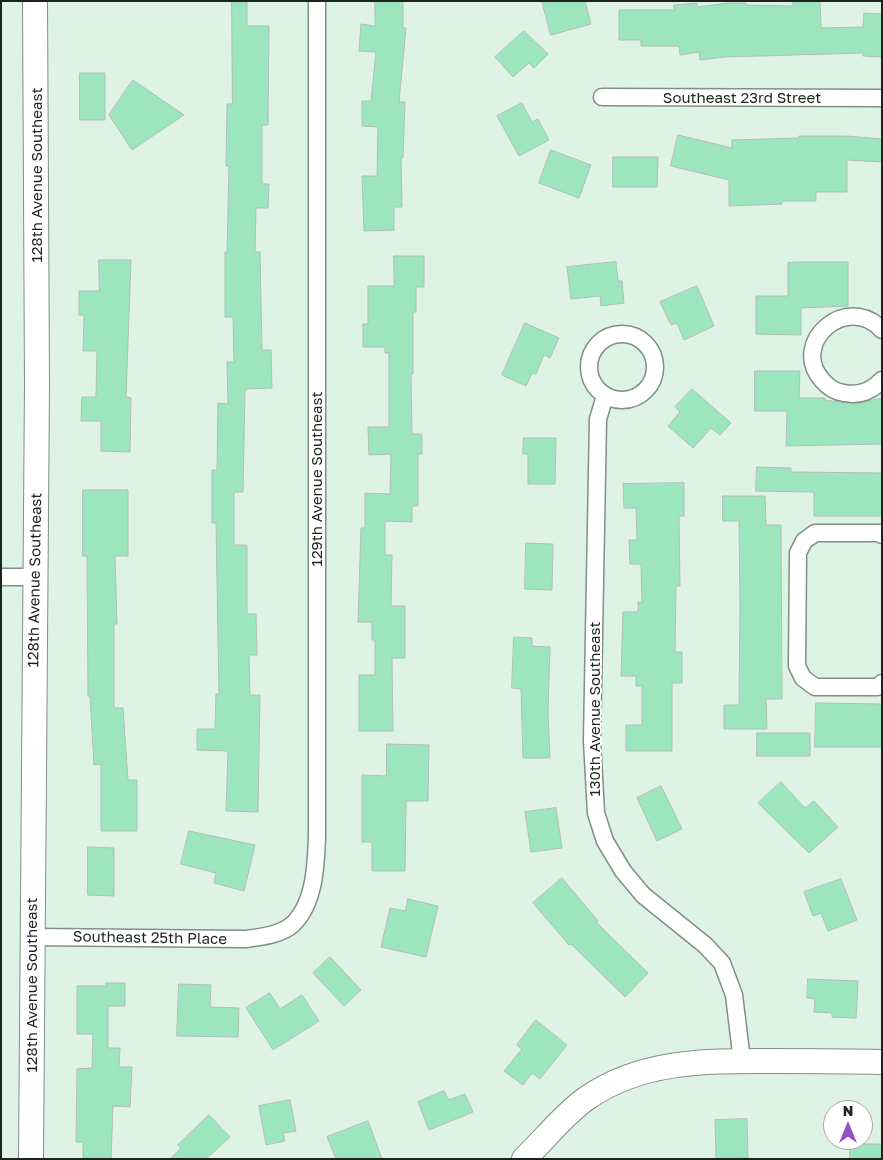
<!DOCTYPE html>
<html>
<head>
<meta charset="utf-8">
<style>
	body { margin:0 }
	#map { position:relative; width:883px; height:1160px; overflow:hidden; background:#dff2e6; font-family:"Golos Text",sans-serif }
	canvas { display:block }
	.frame { position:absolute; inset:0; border:2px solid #1c231f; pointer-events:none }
	.north { position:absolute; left:823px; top:1100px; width:50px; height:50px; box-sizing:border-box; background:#fff; border:1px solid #a4a7a5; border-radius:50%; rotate:0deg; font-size:14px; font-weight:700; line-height:20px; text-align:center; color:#1c231f }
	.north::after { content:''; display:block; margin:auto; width:18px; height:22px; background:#9550c4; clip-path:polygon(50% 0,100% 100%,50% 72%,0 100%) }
</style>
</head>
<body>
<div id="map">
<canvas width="883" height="1160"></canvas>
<div class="frame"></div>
<div class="north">N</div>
</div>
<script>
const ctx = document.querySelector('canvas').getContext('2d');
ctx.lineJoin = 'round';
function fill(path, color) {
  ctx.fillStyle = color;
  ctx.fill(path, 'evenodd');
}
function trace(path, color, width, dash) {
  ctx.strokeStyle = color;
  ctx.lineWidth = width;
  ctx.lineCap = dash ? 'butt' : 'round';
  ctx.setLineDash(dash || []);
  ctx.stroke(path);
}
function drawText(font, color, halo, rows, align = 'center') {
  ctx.font = font + ' "Golos Text",sans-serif';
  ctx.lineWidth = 4;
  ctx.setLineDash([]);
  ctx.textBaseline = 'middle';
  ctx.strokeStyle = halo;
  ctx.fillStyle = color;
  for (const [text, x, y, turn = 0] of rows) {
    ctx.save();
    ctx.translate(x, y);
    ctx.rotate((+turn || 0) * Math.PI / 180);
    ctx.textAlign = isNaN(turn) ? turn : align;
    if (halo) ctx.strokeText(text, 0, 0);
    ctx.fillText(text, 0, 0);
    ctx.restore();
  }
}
const building = new Path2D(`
	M232 1H247V26H269L268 125H262V184H269L268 208H256L255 252H260L262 350H271L272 388 245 389 243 492H234V545H247V614H256L257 655H249L250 695H260L258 812 226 811 228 751 197 750V729H215L216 694H219L216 523H212V470H217L218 403 228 404 227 362H234L233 317H225V252H227L229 166H226L227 104H232Z
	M375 1H403V28H406L399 102H405L403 158H401L402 207H394V230L364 231 362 176H377L378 127 362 126V101H371L376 52 359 51 361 24 375 26Z
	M542 1H585L591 24 551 35Z
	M820 1 821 28 863 27 864 13 882 14V57L863 56V53L724 57 700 60 699 52 680 55 679 46H641V40H619V10H674V5L697 3V7L728 3H746V5L793 6V2Z
	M524 31 548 54 534 68 529 63 513 77 495 57Z
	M80 73H105V120H80Z
	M133 80 184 115 132 150 109 115Z
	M522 103 532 122 538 119 549 140 519 156 497 116Z
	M678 135 732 148V140L799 138V136H847L882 139V162L847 160V192H816V201H782V204L729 206V180L671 166Z
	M551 150 591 165 579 198 539 183Z
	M613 157H658L657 187H613Z
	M394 256H424V287H416V312H413V374H411L412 434H422V454H418V506H412V522L385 521V555H392L391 606H405V658H392L393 731H359V675H375V640H372V622H358L361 528H365V493L390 494 391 454 369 455 368 427H389V353H385V347H363V324H368V286H394Z
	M99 260H131L126 397 131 398 130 452 101 451V421H81L82 397H96L97 351H83L84 315H79V291H99Z
	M616 262 618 281H622L624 303 601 306 600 296 571 299 567 267Z
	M800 262H848V306L801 308V335L756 334V296H788V263Z
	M697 286 714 326 684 340 677 323 671 325 660 302Z
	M525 323 559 338 550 358 544 355 536 374 532 373 526 386 502 375Z
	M755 371H800L799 398H825V400L855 404 882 398V444L786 446 787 411H755Z
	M692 389 731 423 720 435 711 428 693 448 668 426 680 412 675 407Z
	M524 438H556L555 484H528V454H523Z
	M757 467 791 468V472L882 473V516H814V492L756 491Z
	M684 483V516H679L680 586H676L675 652H682V683H672V751H626V725H642V686H636V676H621L623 612H638V602H642L641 564H630L629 540H637L636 508H624L623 484Z
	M83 490H128V556H115L117 624H114V708H123L128 780H137V831H101V764L94 765 90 696H88L87 556H83Z
	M723 496H765L766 525H781L782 699H766L767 729H724V705H739L740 607 739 521H723Z
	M526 543 553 544 552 590 525 589Z
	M514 637 532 638V646L550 647 548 711 550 758H523L521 689 512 688Z
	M816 703 882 704V747H815Z
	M757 733H810V756H757Z
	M387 744 429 745 428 801H406L405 871H372V842H362V775L386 776Z
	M781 782 805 808 814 801 838 827 809 853 758 803Z
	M661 786 682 829 657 841 637 798Z
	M556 808 562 848 531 852 525 812Z
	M189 831 255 845 244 891 214 883 216 873 181 864Z
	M88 847 114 848V896L88 895Z
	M562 878 598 921 596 922 648 973 625 997 571 944 569 945 533 903Z
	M841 879 857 920 828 931 821 913 813 916 804 892Z
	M408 899 438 906 426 957 381 947 390 908 405 911Z
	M330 957 361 990 344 1006 313 973Z
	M808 979 858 981 856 1018 832 1017V1013L814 1012 815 999 807 998Z
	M106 983H125V1006H108V1048H120L119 1067H132L130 1107 113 1106 111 1159H83V1142H76L77 1069 92 1068 93 1034H77V986H106Z
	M179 984 211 985 210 1007 239 1008 238 1037 177 1036Z
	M270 993 280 1009 302 995 319 1021 273 1050 246 1008Z
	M536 1020 567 1045 540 1079 532 1073 523 1085 504 1071 522 1049 517 1045Z
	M444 1091 449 1100 465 1094 473 1112 429 1130 418 1102Z
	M290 1100 296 1131 283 1133 285 1141 266 1145 259 1106Z
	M209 1115 230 1137 206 1159H170L181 1148 178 1145Z
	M747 1119 748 1158 716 1159 715 1120Z
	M368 1121 382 1159H336L327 1137Z
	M850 1144H882L881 1159H850Z`);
fill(building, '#9de6bd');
trace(building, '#adc0b4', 1);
const street = new Path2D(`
	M602 97 882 98
	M882 330C847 292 789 343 822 380 828 387 835 392 844 393 859 396 872 391 882 380
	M589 367a33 33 0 1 1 66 0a33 33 0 1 1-66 0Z
	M605 396 598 419 592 741 596 813 605 841 623 871 643 895 705 945 722 963 734 995 742 1061
	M882 535 880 533H815L804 541 798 553 797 666 803 678 815 687H878L882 683
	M1 577H35
	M32 937 245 939C261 937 281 935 293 924 315 903 316 864 317 836V1`);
const secondary = new Path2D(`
	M31 1159 37 384 35 1
	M524 1159C545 1139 564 1114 587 1098 643 1059 710 1061 775 1061 811 1061 846 1061 882 1062`);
trace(street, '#7f9086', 19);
trace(secondary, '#7f9086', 26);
trace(street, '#fff', 16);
trace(secondary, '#fff', 24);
drawText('15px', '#1c231f', '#fff', [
	["Southeast 23rd Street",742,98],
	["128th Avenue Southeast",37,175,-90],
	["129th Avenue Southeast",317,479,-90],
	["128th Avenue Southeast",35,580,-89],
	["130th Avenue Southeast",595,709,-90],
	["Southeast 25th Place",150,938,1],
	["128th Avenue Southeast",32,985,-90]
]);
</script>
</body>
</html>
